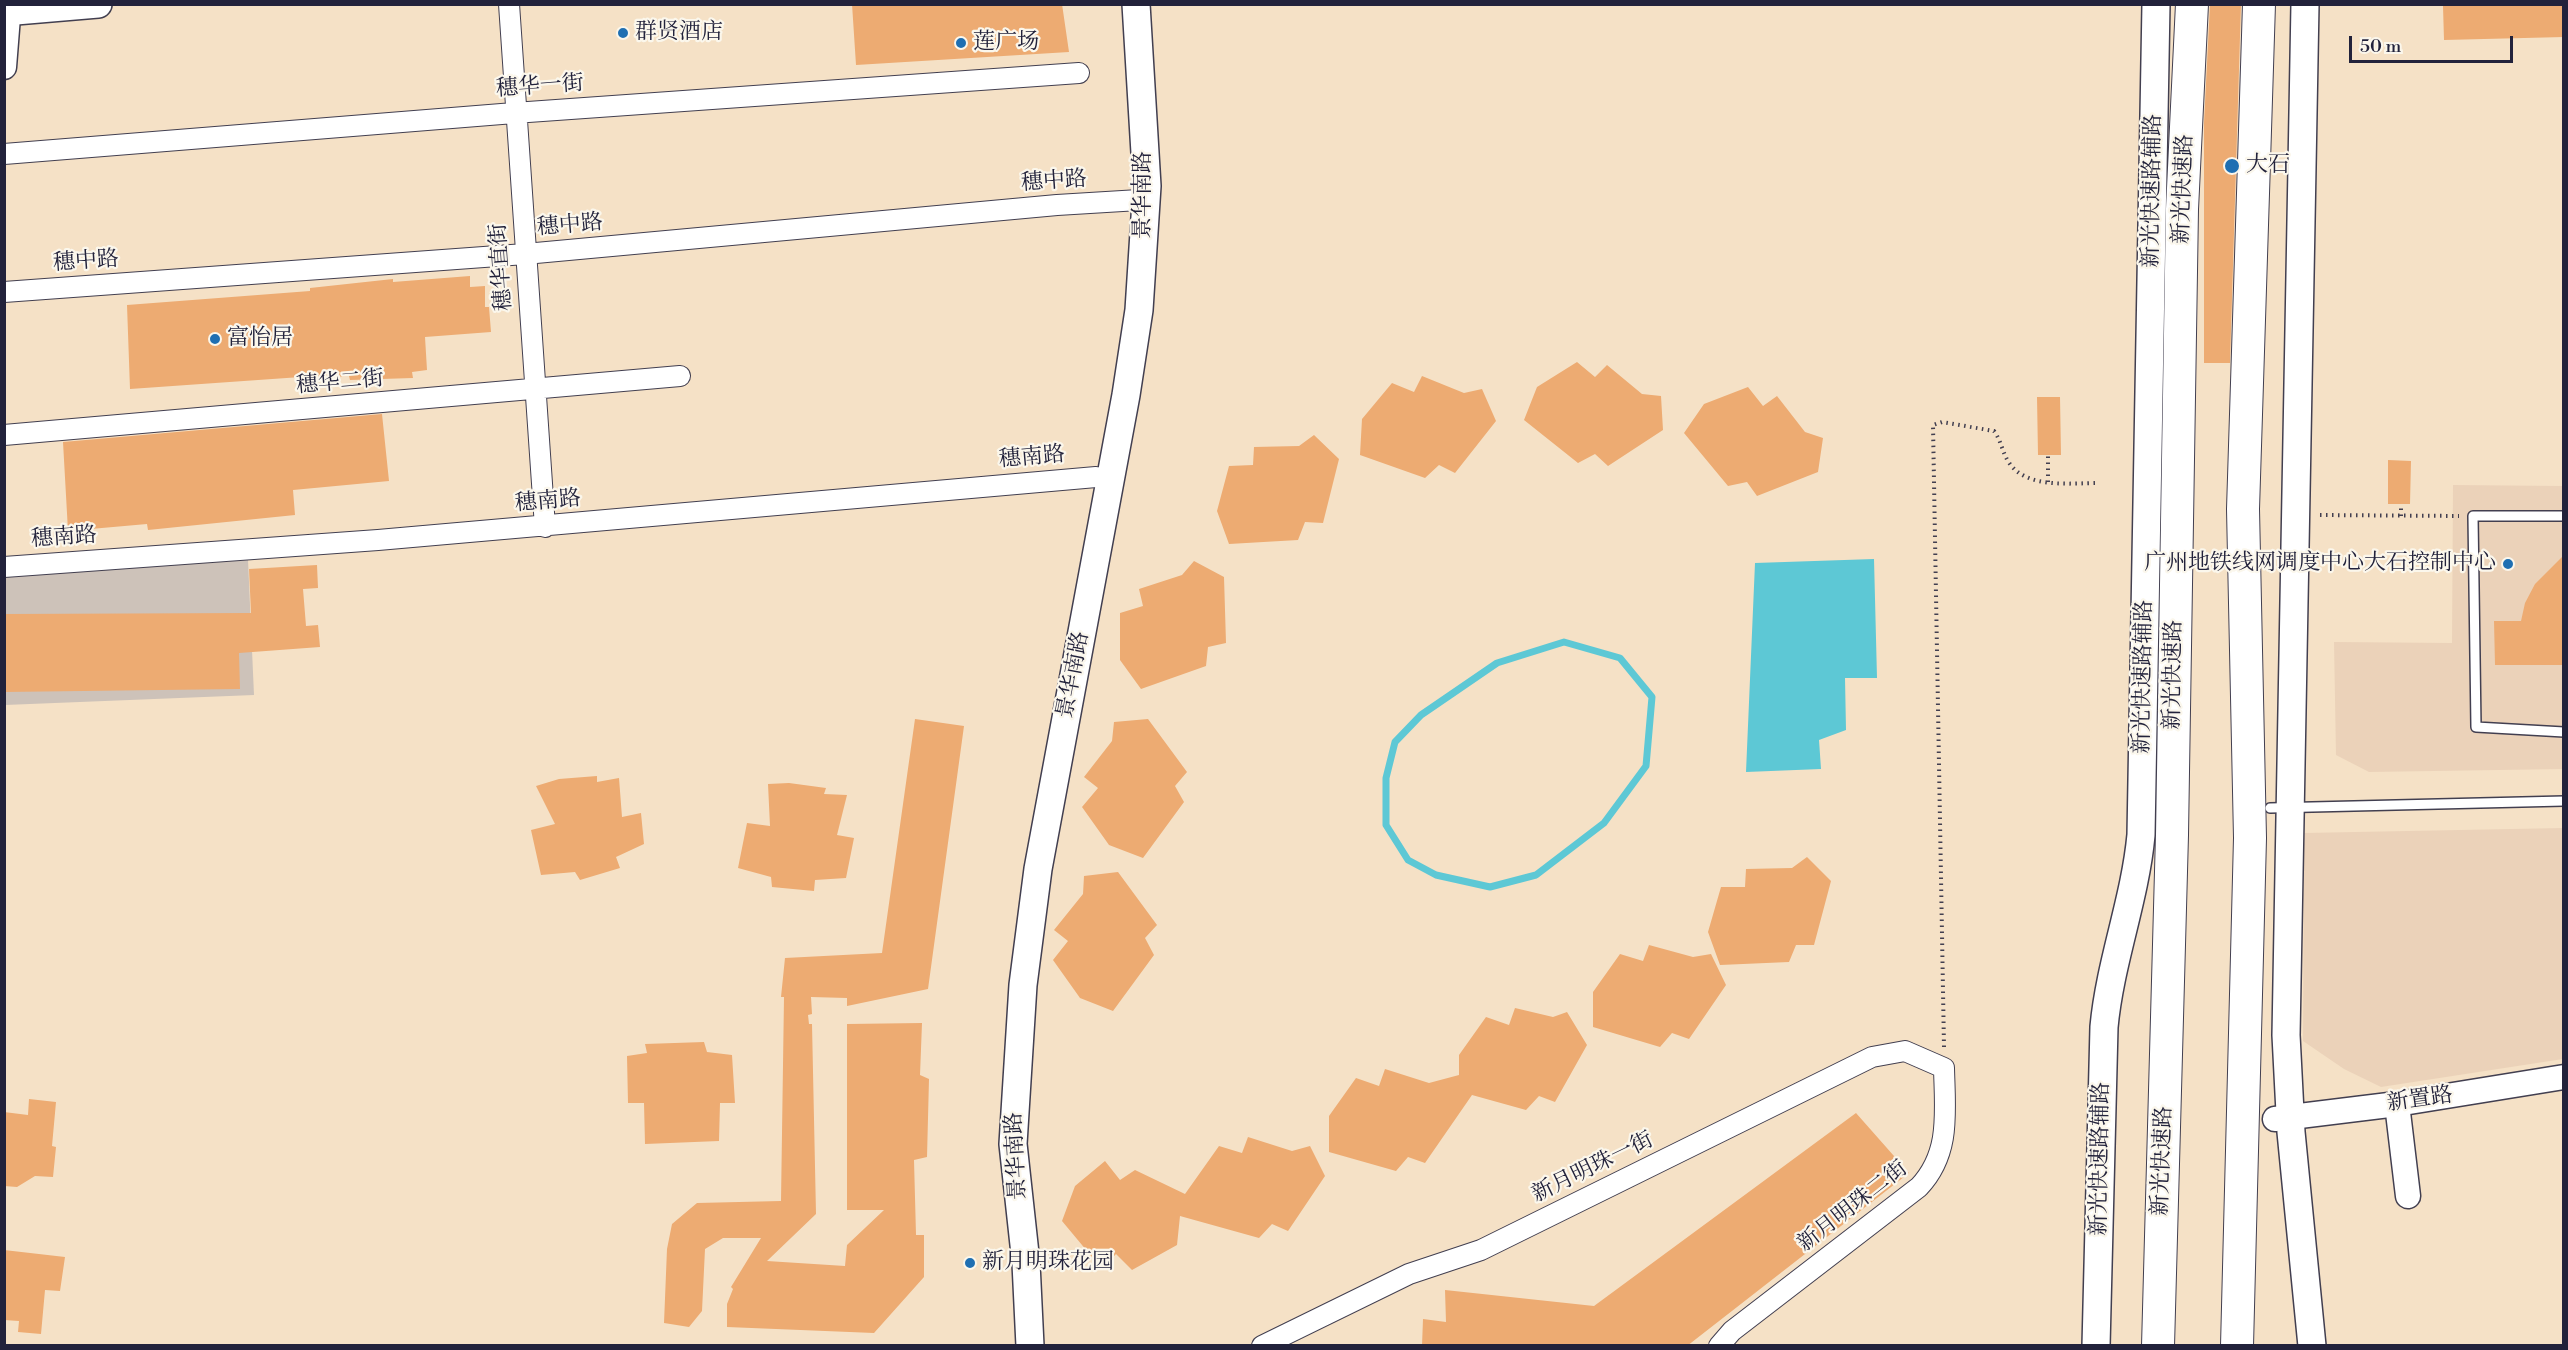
<!DOCTYPE html>
<html>
<head>
<meta charset="utf-8">
<style>
	body { margin:0 }
	#map { position:relative; width:2568px; height:1350px; overflow:hidden; background:#f5e1c6; font-family:"Libre Bodoni",serif }
	canvas { display:block }
	.frame { position:absolute; inset:0; border:6px solid #22223b; pointer-events:none }
	.scale { position:absolute; left:2349px; top:36px; width:164px; height:27px; box-sizing:border-box; border:3px solid #22223b; border-top:0; padding-left:8px; font-size:18px; line-height:21px; white-space:nowrap; color:#22223b; -webkit-text-stroke:4px #fbf7ec; paint-order:stroke }
</style>
</head>
<body>
<div id="map">
<canvas width="2568" height="1350"></canvas>
<div class="frame"></div>
<div class="scale">50 m</div>
</div>
<script>
const ctx = document.querySelector('canvas').getContext('2d');
ctx.lineJoin = 'round';
function fill(path, color) {
  ctx.fillStyle = color;
  ctx.fill(path, 'evenodd');
}
function trace(path, color, width, dash) {
  ctx.strokeStyle = color;
  ctx.lineWidth = width;
  ctx.lineCap = dash ? 'butt' : 'round';
  ctx.setLineDash(dash || []);
  ctx.stroke(path);
}
function drawText(font, color, halo, rows, align = 'center') {
  ctx.font = font + ' "Libre Bodoni","Noto Serif SC",serif';
  ctx.lineWidth = 4.5;
  ctx.setLineDash([]);
  ctx.textBaseline = 'middle';
  ctx.strokeStyle = halo;
  ctx.fillStyle = color;
  for (const [text, x, y, turn = 0] of rows) {
    ctx.save();
    ctx.translate(x, y);
    ctx.rotate((+turn || 0) * Math.PI / 180);
    ctx.textAlign = isNaN(turn) ? turn : align;
    if (halo) ctx.strokeText(text, 0, 0);
    ctx.fillText(text, 0, 0);
    ctx.restore();
  }
}
fill(new Path2D(`
	M2453 485 2563 486V769L2369 772 2336 755 2334 642 2452 643Z
	M2563 828V1059L2381 1087 2344 1069 2303 1041 2304 833Z`), '#ebd2b9');
fill(new Path2D(`
	M248 560 254 695 5 705 4 577Z`), '#cdc2b9');
fill(new Path2D(`
	M1874 559 1877 678H1845L1846 730 1819 740 1821 769 1746 772 1755 563Z`), '#5dc8d5');
trace(new Path2D(`
	M1564 642 1620 658 1652 697 1646 766 1604 823 1536 875 1490 887 1436 875 1408 860 1386 825V778L1395 742 1421 715 1497 663Z`), '#5dc8d5', 7);
fill(new Path2D(`
	M852 4H1062L1069 52 856 65Z
	M2210 4H2241L2230 363H2204V123Z
	M2564 4V37L2444 40 2443 6Z
	M470 276V287L485 286V307H489L491 332 425 337 427 370 412 372 413 378 350 380 349 376 316 378 315 376 130 389 127 305 310 291V288L393 279V282Z
	M1577 362 1595 377 1607 365 1642 394 1661 396 1663 430 1608 466 1595 454 1578 463 1524 420 1537 387Z
	M1422 376 1464 393 1482 389 1496 421 1455 473 1439 465 1425 478 1360 455 1362 419 1392 383 1414 392Z
	M1748 387 1763 406 1777 396 1805 432 1823 438 1818 472 1757 496 1747 482 1728 486 1684 433 1704 404Z
	M2037 397H2060L2061 455H2038Z
	M382 414 389 481 293 490 295 515 148 530 147 524 68 531 63 442Z
	M1314 435 1339 459 1323 523 1305 522 1298 540 1229 544 1217 511 1229 466 1253 465 1254 447 1299 446Z
	M2388 460 2411 461 2410 504H2388Z
	M2564 555V665H2495L2494 621H2521L2525 603 2535 584Z
	M1194 561 1224 577 1226 643 1208 647 1206 666 1141 689 1120 660V613L1143 606 1139 589 1182 575Z
	M317 565 318 588 303 589 306 626 318 625 320 647 239 653 240 689 4 692V614L251 613 249 569Z
	M915 719 964 726 928 989 847 1006V998L811 997 812 1014 808 1015 809 1024H812L816 1214 767 1261 845 1266 847 1245 884 1210H847V1024L922 1023 920 1075 929 1079 927 1157 914 1160 916 1235H924V1277L874 1333 727 1327V1304L733 1289 731 1287 761 1238H723L705 1249 702 1311 689 1327 664 1323 667 1249 672 1224 697 1203 781 1201 784 997H781L785 958 882 953Z
	M1148 719 1187 772 1175 786 1184 802 1143 858 1109 845 1082 807 1098 788 1084 777 1112 741 1114 722Z
	M597 776V782L619 778 622 817 641 813 644 844 616 857 620 868 580 880 575 872 541 875 531 830 555 824 536 786 559 779Z
	M789 783 826 788 824 794 847 795 837 835 854 838 846 878 815 880 814 891 772 887 771 877 738 868 747 823 770 826 768 784Z
	M1807 857 1831 881 1814 945H1796L1789 962 1720 965 1708 932 1721 887H1745L1746 869 1792 868Z
	M1118 872 1157 925 1145 938 1154 955 1113 1011 1080 998 1053 960 1068 941 1054 930 1083 894 1084 876Z
	M1649 945 1693 957 1711 954 1726 985 1689 1039 1672 1033 1660 1047 1593 1027V992L1620 954 1643 961Z
	M1515 1008 1553 1017 1567 1012 1587 1045 1555 1102 1539 1096 1526 1110 1472 1095 1425 1163 1408 1157 1396 1171 1329 1152V1116L1356 1078 1379 1086 1385 1069 1429 1083 1459 1075V1055L1486 1017 1509 1025Z
	M704 1042 707 1052 732 1055 735 1103H720L719 1141 645 1144 644 1103H628L627 1056 647 1053 645 1044Z
	M29 1099 56 1102 52 1146 56 1147 53 1177 35 1176 17 1187 4 1186V1112L28 1115Z
	M1856 1113 1909 1173 1687 1346H1422L1423 1319 1446 1322 1445 1290 1594 1306Z
	M1248 1137 1292 1151 1310 1146 1325 1176 1288 1231 1272 1224 1259 1238 1180 1216 1177 1245 1132 1270 1116 1254 1102 1269 1062 1221 1075 1186 1105 1161 1120 1180 1135 1170 1185 1194 1219 1146 1242 1153Z
	M4 1250 65 1257 60 1291 45 1290 41 1334 18 1332 19 1321 4 1320Z`), '#edab72');
const service = new Path2D(`
	M2564 516H2473L2476 727 2564 732
	M2270 808 2564 801`);
const minor = new Path2D(`
	M509 4 545 527
	M4 154 514 113 1079 73
	M4 292 525 254 1057 205 1139 200
	M4 435 680 376
	M4 567 378 540 1096 477
	M1262 1346 1409 1274 1481 1250 1872 1057 1905 1051 1944 1068C1945 1112 1951 1153 1919 1187L1732 1331 1719 1346`);
const tertiary = new Path2D(`
	M4 67 9 4
	M2397 1104 2408 1196
	M2275 1119 2397 1104 2564 1077`);
const secondary = new Path2D(`
	M2305 4 2286 1035 2291 1132 2312 1346
	M4 12 98 4
	M1030 1346 1026 1263 1013 1144 1023 985 1038 869 1126 395 1139 310 1147 186 1136 4
	M2096 1346 2104 1027C2110 962 2135 900 2141 835L2156 4`);
const trunk = new Path2D(`
	M2158 1346 2172 835 2182 209 2192 4
	M2237 1346 2250 838 2243 509 2259 4`);
trace(service, '#423f50', 12);
trace(minor, '#423f50', 22);
trace(tertiary, '#423f50', 27);
trace(secondary, '#423f50', 30);
trace(trunk, '#423f50', 34);
trace(new Path2D(`
	M2048 482V455
	M2320 515 2459 516
	M2401 516V506
	M1944 1047 1933 425 1942 422 1994 431C2002 442 2002 453 2010 464 2028 489 2071 483 2098 483`), '#423f50', 4, [1.5, 4.5]);
trace(service, '#fff', 9);
trace(minor, '#fff', 20);
trace(tertiary, '#fff', 24);
trace(secondary, '#fff', 27);
trace(trunk, '#fff', 32);
for (const [x, y, r, color] of [
	[623,33,6,"#1f6fb2"],
	[961,43,6,"#1f6fb2"],
	[2232,166,8,"#1f6fb2"],
	[215,339,6,"#1f6fb2"],
	[2508,564,6,"#1f6fb2"],
	[970,1263,6,"#1f6fb2"]
]) {
  const dot = new Path2D();
  dot.arc(x, y, r, 0, 2 * Math.PI);
  ctx.fillStyle = color;
  ctx.fill(dot);
  trace(dot, '#fbf7ec', 2);
}
drawText('22px', '#22223b', '#fbf7ec', [
	["群贤酒店",635,33],
	["莲广场",973,43],
	["大石",2246,166],
	["富怡居",227,339],
	["广州地铁线网调度中心大石控制中心",2496,564,"right"],
	["新月明珠花园",982,1263]
], 'left');
drawText('22px', '#22223b', '#fbf7ec', [
	["穗华一街",540,87,-4],
	["穗中路",1054,182,-4],
	["新光快速路",2184,189,-88],
	["新光快速路辅路",2153,191,-89],
	["景华南路",1144,195,-90],
	["穗中路",570,226,-5],
	["穗中路",86,262,-4],
	["穗华直街",502,267,-94],
	["穗华二街",340,383,-5],
	["穗南路",1032,458,-5],
	["穗南路",548,502,-5],
	["穗南路",64,538,-4],
	["景华南路",1074,675,-79],
	["新光快速路",2174,675,-89],
	["新光快速路辅路",2144,677,-89],
	["新置路",2420,1100,-8],
	["景华南路",1017,1156,-93],
	["新光快速路辅路",2101,1159,-89],
	["新光快速路",2163,1161,-88],
	["新月明珠一街",1593,1168,-26],
	["新月明珠二街",1853,1207,-38]
]);
</script>
</body>
</html>
